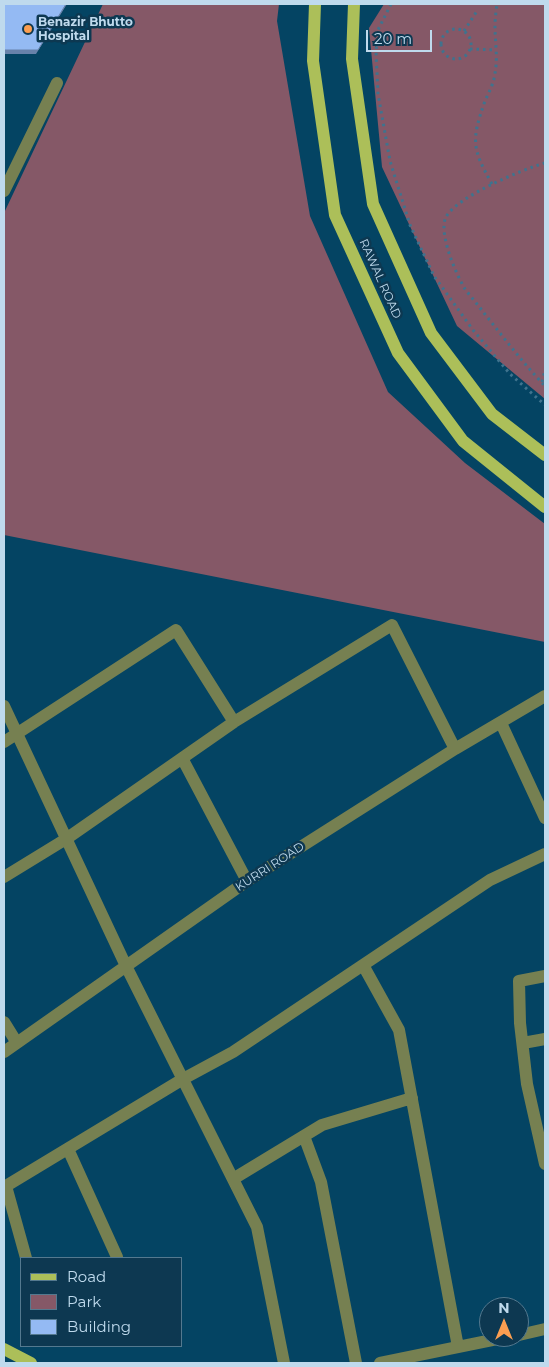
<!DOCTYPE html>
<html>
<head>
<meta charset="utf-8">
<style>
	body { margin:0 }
	#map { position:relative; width:549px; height:1367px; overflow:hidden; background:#044463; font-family:Montserrat,sans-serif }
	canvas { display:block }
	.frame { position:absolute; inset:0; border:5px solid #bfdaed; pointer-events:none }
	.legend { position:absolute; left:20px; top:1257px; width:162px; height:90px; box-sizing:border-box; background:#0d3851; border:1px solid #54798f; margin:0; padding:6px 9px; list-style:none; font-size:15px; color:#bfdaed }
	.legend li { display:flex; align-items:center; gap:10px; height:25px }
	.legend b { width:25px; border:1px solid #54798f }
	.north { position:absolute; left:479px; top:1297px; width:50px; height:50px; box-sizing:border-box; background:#0d3851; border:1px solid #54798f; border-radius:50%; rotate:0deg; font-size:14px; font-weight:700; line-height:20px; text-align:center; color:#bfdaed }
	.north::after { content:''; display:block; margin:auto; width:18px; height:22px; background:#fb9e51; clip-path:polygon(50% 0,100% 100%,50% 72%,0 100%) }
	.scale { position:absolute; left:366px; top:30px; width:66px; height:22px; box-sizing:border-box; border:2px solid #bfdaed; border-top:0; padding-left:6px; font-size:15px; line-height:18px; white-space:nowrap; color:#bfdaed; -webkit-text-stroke:4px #0d3851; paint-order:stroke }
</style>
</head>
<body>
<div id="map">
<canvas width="549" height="1367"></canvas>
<div class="frame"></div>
<ul class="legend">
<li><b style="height:6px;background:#acbf59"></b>Road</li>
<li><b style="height:14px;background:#855867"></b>Park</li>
<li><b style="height:14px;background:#94baf3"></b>Building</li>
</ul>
<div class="north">N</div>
<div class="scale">20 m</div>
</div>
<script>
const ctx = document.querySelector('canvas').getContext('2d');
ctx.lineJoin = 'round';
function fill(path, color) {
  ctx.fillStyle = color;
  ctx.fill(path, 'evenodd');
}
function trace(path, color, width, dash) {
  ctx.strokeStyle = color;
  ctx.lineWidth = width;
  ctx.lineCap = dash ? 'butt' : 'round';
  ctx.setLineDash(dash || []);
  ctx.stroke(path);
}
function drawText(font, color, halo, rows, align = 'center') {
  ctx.font = font + ' Montserrat,sans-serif';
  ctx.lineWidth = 5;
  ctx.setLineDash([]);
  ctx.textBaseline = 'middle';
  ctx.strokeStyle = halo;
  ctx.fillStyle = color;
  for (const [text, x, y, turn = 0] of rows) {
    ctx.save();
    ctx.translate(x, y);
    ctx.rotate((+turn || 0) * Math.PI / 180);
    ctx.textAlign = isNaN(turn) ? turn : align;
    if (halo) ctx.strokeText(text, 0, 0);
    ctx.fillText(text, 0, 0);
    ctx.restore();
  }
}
fill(new Path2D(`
	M103 4H279L277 21 310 216 388 392 465 463 545 524V642L4 535V213Z
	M384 4H545V399L457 326 382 167 369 28Z`), '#855867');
trace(new Path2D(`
	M391 4 378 30 376 52 378 94 390 161 410 225 434 276 473 330 510 374 545 405
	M441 44a15 15 0 1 1 30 0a15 15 0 1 1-30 0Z
	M464 31 477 11
	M470 49 496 50
	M545 163C523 169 456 197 446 217 438 233 456 274 465 289 471 297 478 305 484 313 504 338 523 363 545 386
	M492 184C472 149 471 140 485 101 489 92 494 83 495 73 498 58 495 42 495 27 495 19 496 11 497 4
	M542 382 545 370`), '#3f738e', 3, [2.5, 4]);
trace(new Path2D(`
	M4 191 57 83
	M4 706 126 966 257 1227 284 1363
	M501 723 545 818
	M4 742 176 630 234 722
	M182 758 247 881
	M4 877 66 839 234 722 392 625 455 749
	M363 965 399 1030 458 1347
	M545 976 519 981 520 1023 527 1084 545 1164
	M4 1022 17 1043
	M523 1043 545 1039
	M4 1052 247 881 455 749 545 696
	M304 1136 321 1182 356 1363
	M68 1149 117 1257
	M233 1179 322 1125 412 1098
	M26 1258 6 1186 183 1079 233 1052 490 880 545 854
	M519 1335 545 1329
	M380 1363 507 1337`), '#768051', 12);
trace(new Path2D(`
	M315 4 313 61 335 215 398 353 463 441 545 507
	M354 4 352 59 373 204 431 333 492 414 545 455
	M4 1349 31 1363`), '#acbf59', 12);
fill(new Path2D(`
	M66 4H67L36 54H4V50Z`), '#6882aa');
const building = new Path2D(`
	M4 4H66L38 50H4Z`);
fill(building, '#94baf3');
trace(building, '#6882aa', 1);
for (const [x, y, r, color] of [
	[28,29,5,"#fb9e51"]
]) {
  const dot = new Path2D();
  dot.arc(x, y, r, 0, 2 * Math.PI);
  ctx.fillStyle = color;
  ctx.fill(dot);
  trace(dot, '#0d3851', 2);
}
drawText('bold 12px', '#bfdaed', '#0d3851', [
	["Benazir Bhutto",38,22],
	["Hospital",38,36]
], 'left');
drawText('12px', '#bfdaed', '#0d3851', [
	["RAWAL ROAD",380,279,66],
	["KURRI ROAD",270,867,-33]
]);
</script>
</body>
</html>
